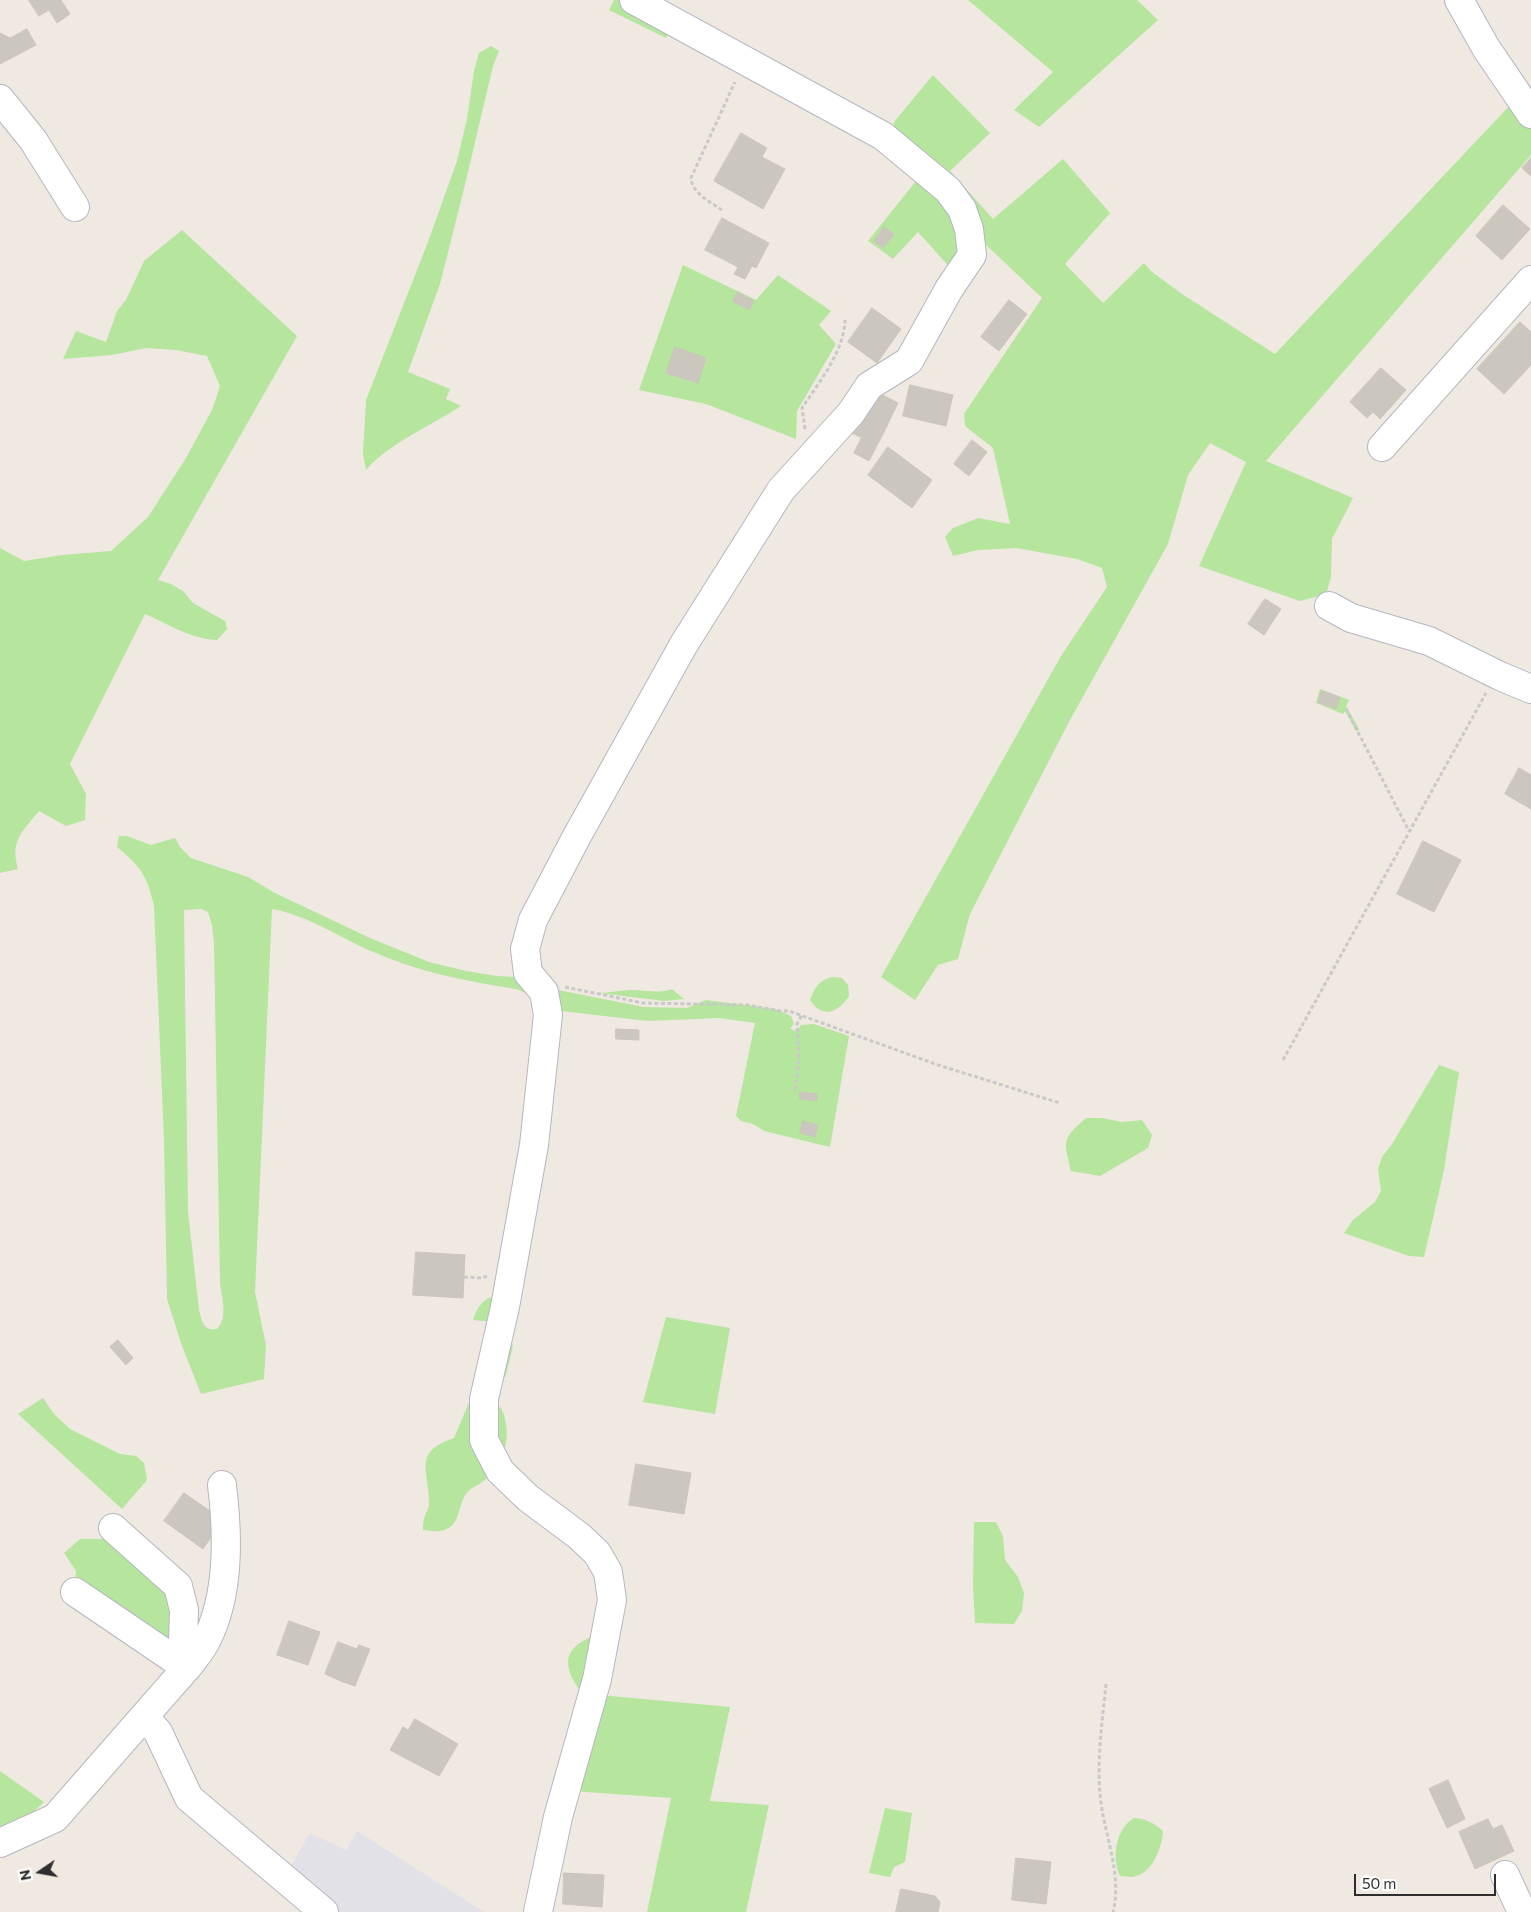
<!DOCTYPE html>
<html>
<head>
<meta charset="utf-8">
<style>
	body { margin:0 }
	#map { position:relative; width:1531px; height:1912px; overflow:hidden; background:#efe9e1; font-family:Commissioner,sans-serif }
	canvas { display:block }
	.north { position:absolute; left:15px; top:1847px; width:50px; height:50px; -webkit-text-stroke:4px #fff; paint-order:stroke; rotate:258deg; font-size:14px; font-weight:700; line-height:20px; text-align:center; color:#2e2e2e }
	.north::after { content:''; display:block; margin:auto; width:18px; height:22px; background:#2e2e2e; clip-path:polygon(50% 0,100% 100%,50% 72%,0 100%) }
	.scale { position:absolute; left:1354px; top:1874px; width:142px; height:22px; box-sizing:border-box; border:2px solid #2e2e2e; border-top:0; padding-left:6px; font-size:15px; line-height:18px; white-space:nowrap; color:#2e2e2e; -webkit-text-stroke:4px #fff; paint-order:stroke }
</style>
</head>
<body>
<div id="map">
<canvas width="1531" height="1912"></canvas>
<div class="north">N</div>
<div class="scale">50 m</div>
</div>
<script>
const ctx = document.querySelector('canvas').getContext('2d');
ctx.lineJoin = 'round';
function fill(path, color) {
  ctx.fillStyle = color;
  ctx.fill(path, 'evenodd');
}
function trace(path, color, width, dash) {
  ctx.strokeStyle = color;
  ctx.lineWidth = width;
  ctx.lineCap = dash ? 'butt' : 'round';
  ctx.setLineDash(dash || []);
  ctx.stroke(path);
}
fill(new Path2D(`
	M357 1831 484 1912H332L286 1873 310 1833 346 1850Z`), '#e3e1e8');
fill(new Path2D(`
	M614 0H623L672 27 666 38 609 10Z
	M968 0H1137L1158 20 1039 127 1014 110 1053 72Z
	M491 46 499 51 493 66 463 193 440 284 408 372 450 389 446 399 461 406C432 425 388 444 366 470L363 454 366 400 428 242 457 161 467 119 474 71 479 53Z
	M933 75 990 133 950 171 993 219 1063 159 1110 213 1065 264 1103 303 1144 263 1152 272 1182 294 1275 354 1514 101 1531 123V155L1266 461 1353 498 1332 539 1331 577 1326 594 1300 601 1199 566 1246 462 1210 443 1188 475 1168 544 1070 720 970 914 958 959 938 965 915 1000 881 977 1061 656 1107 587 1102 568 1077 559 1016 548 978 550 953 556 945 537 953 528 978 518 1010 524 993 448 965 426 964 414 1042 298 980 239 892 135 894 122Z
	M920 176 937 191 965 235 953 271 918 232 893 259 868 241Z
	M182 230 297 336 158 580 171 584 183 591 193 603 225 621 227 629 217 640C191 639 168 624 145 614L70 764 86 794 85 820 66 826 39 811C22 832 10 840 18 869L0 873V548L24 561 62 555 111 551 148 517 186 458 212 410 220 386 207 356 176 350 146 348 112 355 63 359 76 331 106 342 117 311 126 300 144 261Z
	M683 265 756 300 778 275 831 311 819 325 836 344 797 411 796 439 706 404 639 390Z
	M1320 689 1349 700 1346 706 1359 729 1357 732 1345 711 1343 714 1316 703Z
	M119 836H127L151 845 175 838 180 847 191 858 248 877 275 893 370 938 429 962 466 971 497 976 517 977 528 994 516 989C466 981 418 972 371 951 339 937 307 915 272 909L255 1292 266 1345 264 1379 201 1394 182 1346 167 1299 164 1140 154 906C147 875 141 867 117 847ZM201 909 208 912 212 925 214 943 220 1283C222 1298 228 1318 217 1329 203 1331 202 1321 199 1310L188 1212 184 910Z
	M833 977 842 978 848 985 849 996C838 1013 822 1019 810 1000 815 987 819 980 833 977Z
	M672 989 684 999 664 1001 599 993C610 993 621 990 631 990 645 990 659 994 672 989Z
	M558 990 644 1007 687 1008 706 1000 775 1009 791 1016 794 1023 790 1029 797 1031 801 1025 814 1024 849 1036 830 1147 764 1131 753 1124 741 1121 736 1116 755 1023 719 1018 648 1021 552 1010 551 991Z
	M1439 1065 1459 1072 1444 1170 1424 1257 1409 1256 1344 1233 1353 1220 1375 1202 1381 1191 1378 1169 1382 1157 1392 1144Z
	M1086 1118H1102L1122 1122 1142 1120 1152 1135 1148 1148 1100 1176 1071 1171C1064 1140 1061 1140 1086 1118Z
	M498 1296 513 1346 506 1375 490 1400C502 1406 504 1412 506 1424 510 1446 499 1469 482 1482 477 1486 470 1488 466 1494 459 1504 460 1520 450 1527 442 1533 432 1531 423 1530 423 1527 423 1522 424 1519 425 1513 429 1510 429 1504 430 1470 411 1453 454 1438L470 1400 480 1398 492 1322 473 1320C477 1307 484 1297 498 1296Z
	M666 1317 730 1328 715 1414 643 1402Z
	M43 1398 54 1414 70 1429 120 1454 136 1456 144 1463 147 1480 122 1509 18 1414Z
	M974 1522H996L1003 1536 1005 1560 1018 1577 1024 1593 1022 1611 1014 1624 975 1623 973 1585Z
	M80 1539H103L119 1543 173 1593 176 1651 75 1588 76 1571 64 1553Z
	M591 1637 609 1647C615 1668 616 1678 600 1695L730 1707 710 1801 769 1805 746 1912H647L671 1798 572 1791 582 1693C564 1670 560 1650 591 1637Z
	M0 1771 44 1802 32 1813 0 1832Z
	M885 1808 912 1813 905 1862 894 1867 890 1877 869 1873Z
	M1134 1818C1147 1819 1154 1823 1163 1831 1162 1848 1152 1875 1132 1877 1128 1877 1124 1876 1120 1876 1111 1857 1116 1829 1134 1818Z`), '#b6e59e');
const building = new Path2D(`
	M29 0H61L70 14 57 23 49 10 39 16Z
	M27 29 36 45 0 64V33L10 38Z
	M741 133 767 148 762 157 785 169 763 209 714 181Z
	M1531 158V176L1522 168Z
	M1503 205 1530 229 1502 260 1476 236Z
	M722 218 769 243 756 268 752 266 745 279 734 274 738 267 705 250Z
	M884 227 894 234 883 248 874 241Z
	M738 292 754 301 749 310 733 301Z
	M1009 300 1027 314 999 351 981 337Z
	M872 308 901 329 877 363 848 342Z
	M1520 322 1531 332V365L1504 394 1477 369Z
	M675 347 706 358 698 383 666 373Z
	M1381 368 1406 390 1380 419 1373 412 1367 418 1350 402Z
	M910 385 953 395 946 426 903 416Z
	M871 389 898 403 885 430 870 422 877 408 865 402Z
	M865 402 877 408 862 438 850 432Z
	M870 422 885 430 869 461 854 453Z
	M972 440 987 452 969 476 954 464Z
	M888 447 932 480 912 508 868 475Z
	M1265 599 1281 609 1264 635 1248 624Z
	M1322 691 1340 697 1336 709 1318 702Z
	M1519 768 1531 775V809L1505 794Z
	M1423 841 1461 860 1434 912 1397 894Z
	M616 1029 639 1030V1040L616 1039Z
	M800 1092 817 1094V1101L800 1099Z
	M803 1121 818 1125 815 1137 800 1133Z
	M416 1252 465 1255 463 1298 413 1295Z
	M118 1340 133 1358 126 1365 110 1347Z
	M636 1464 691 1473 684 1514 629 1505Z
	M184 1493 223 1520 203 1549 164 1521Z
	M289 1621 320 1632 308 1665 277 1655Z
	M338 1642 357 1649 343 1682 325 1674Z
	M359 1645 370 1649 355 1686 343 1682Z
	M415 1719 458 1744 439 1776 390 1750 403 1727 408 1730Z
	M1448 1780 1465 1819 1447 1828 1429 1789Z
	M1488 1819 1493 1829 1502 1825 1514 1851 1475 1869 1459 1832Z
	M1016 1858 1051 1862 1046 1904 1012 1900Z
	M564 1873 604 1875 602 1907 563 1904Z
	M901 1889 935 1896 940 1902 938 1912H896Z`);
fill(building, '#cbc7bf');
trace(building, '#cbc5ba', 1);
const minor = new Path2D(`
	M1459 0 1486 48 1531 114
	M0 99 33 140 75 207
	M1382 447 1531 280
	M1329 606 1351 618 1429 641 1500 676 1531 689
	M113 1528 178 1586 184 1610 183 1642 190 1664
	M75 1592 187 1668
	M144 1717 158 1732 189 1798 324 1912
	M0 1843 55 1818 190 1664C196 1656 203 1648 207 1639 230 1593 228 1534 222 1485
	M1505 1875 1522 1912
	M538 1912 558 1817 597 1679 612 1600 608 1572 597 1553 579 1536 528 1498 500 1471 484 1440V1399L505 1307 534 1145 548 1015 544 992 528 973 525 949 533 920 577 836 684 644 781 490 851 413 869 386 909 361 949 289 972 255 969 229 962 209 948 190 883 136 634 0`);
trace(minor, '#b4b7c1', 30);
trace(new Path2D(`
	M722 210C710 202 692 193 691 178L735 82
	M805 429 802 408C819 382 844 352 845 320
	M1346 709 1409 831
	M565 987 643 1003 748 1005 780 1011H789L938 1065 1060 1103
	M1283 1060 1486 693
	M795 1090 799 1061 797 1024 802 1015
	M464 1277 482 1278 487 1276
	M1106 1684C1102 1724 1096 1763 1101 1803 1106 1839 1122 1876 1113 1912`), '#c9c9c9', 3, [4, 2.5]);
trace(minor, '#fff', 28);
</script>
</body>
</html>
